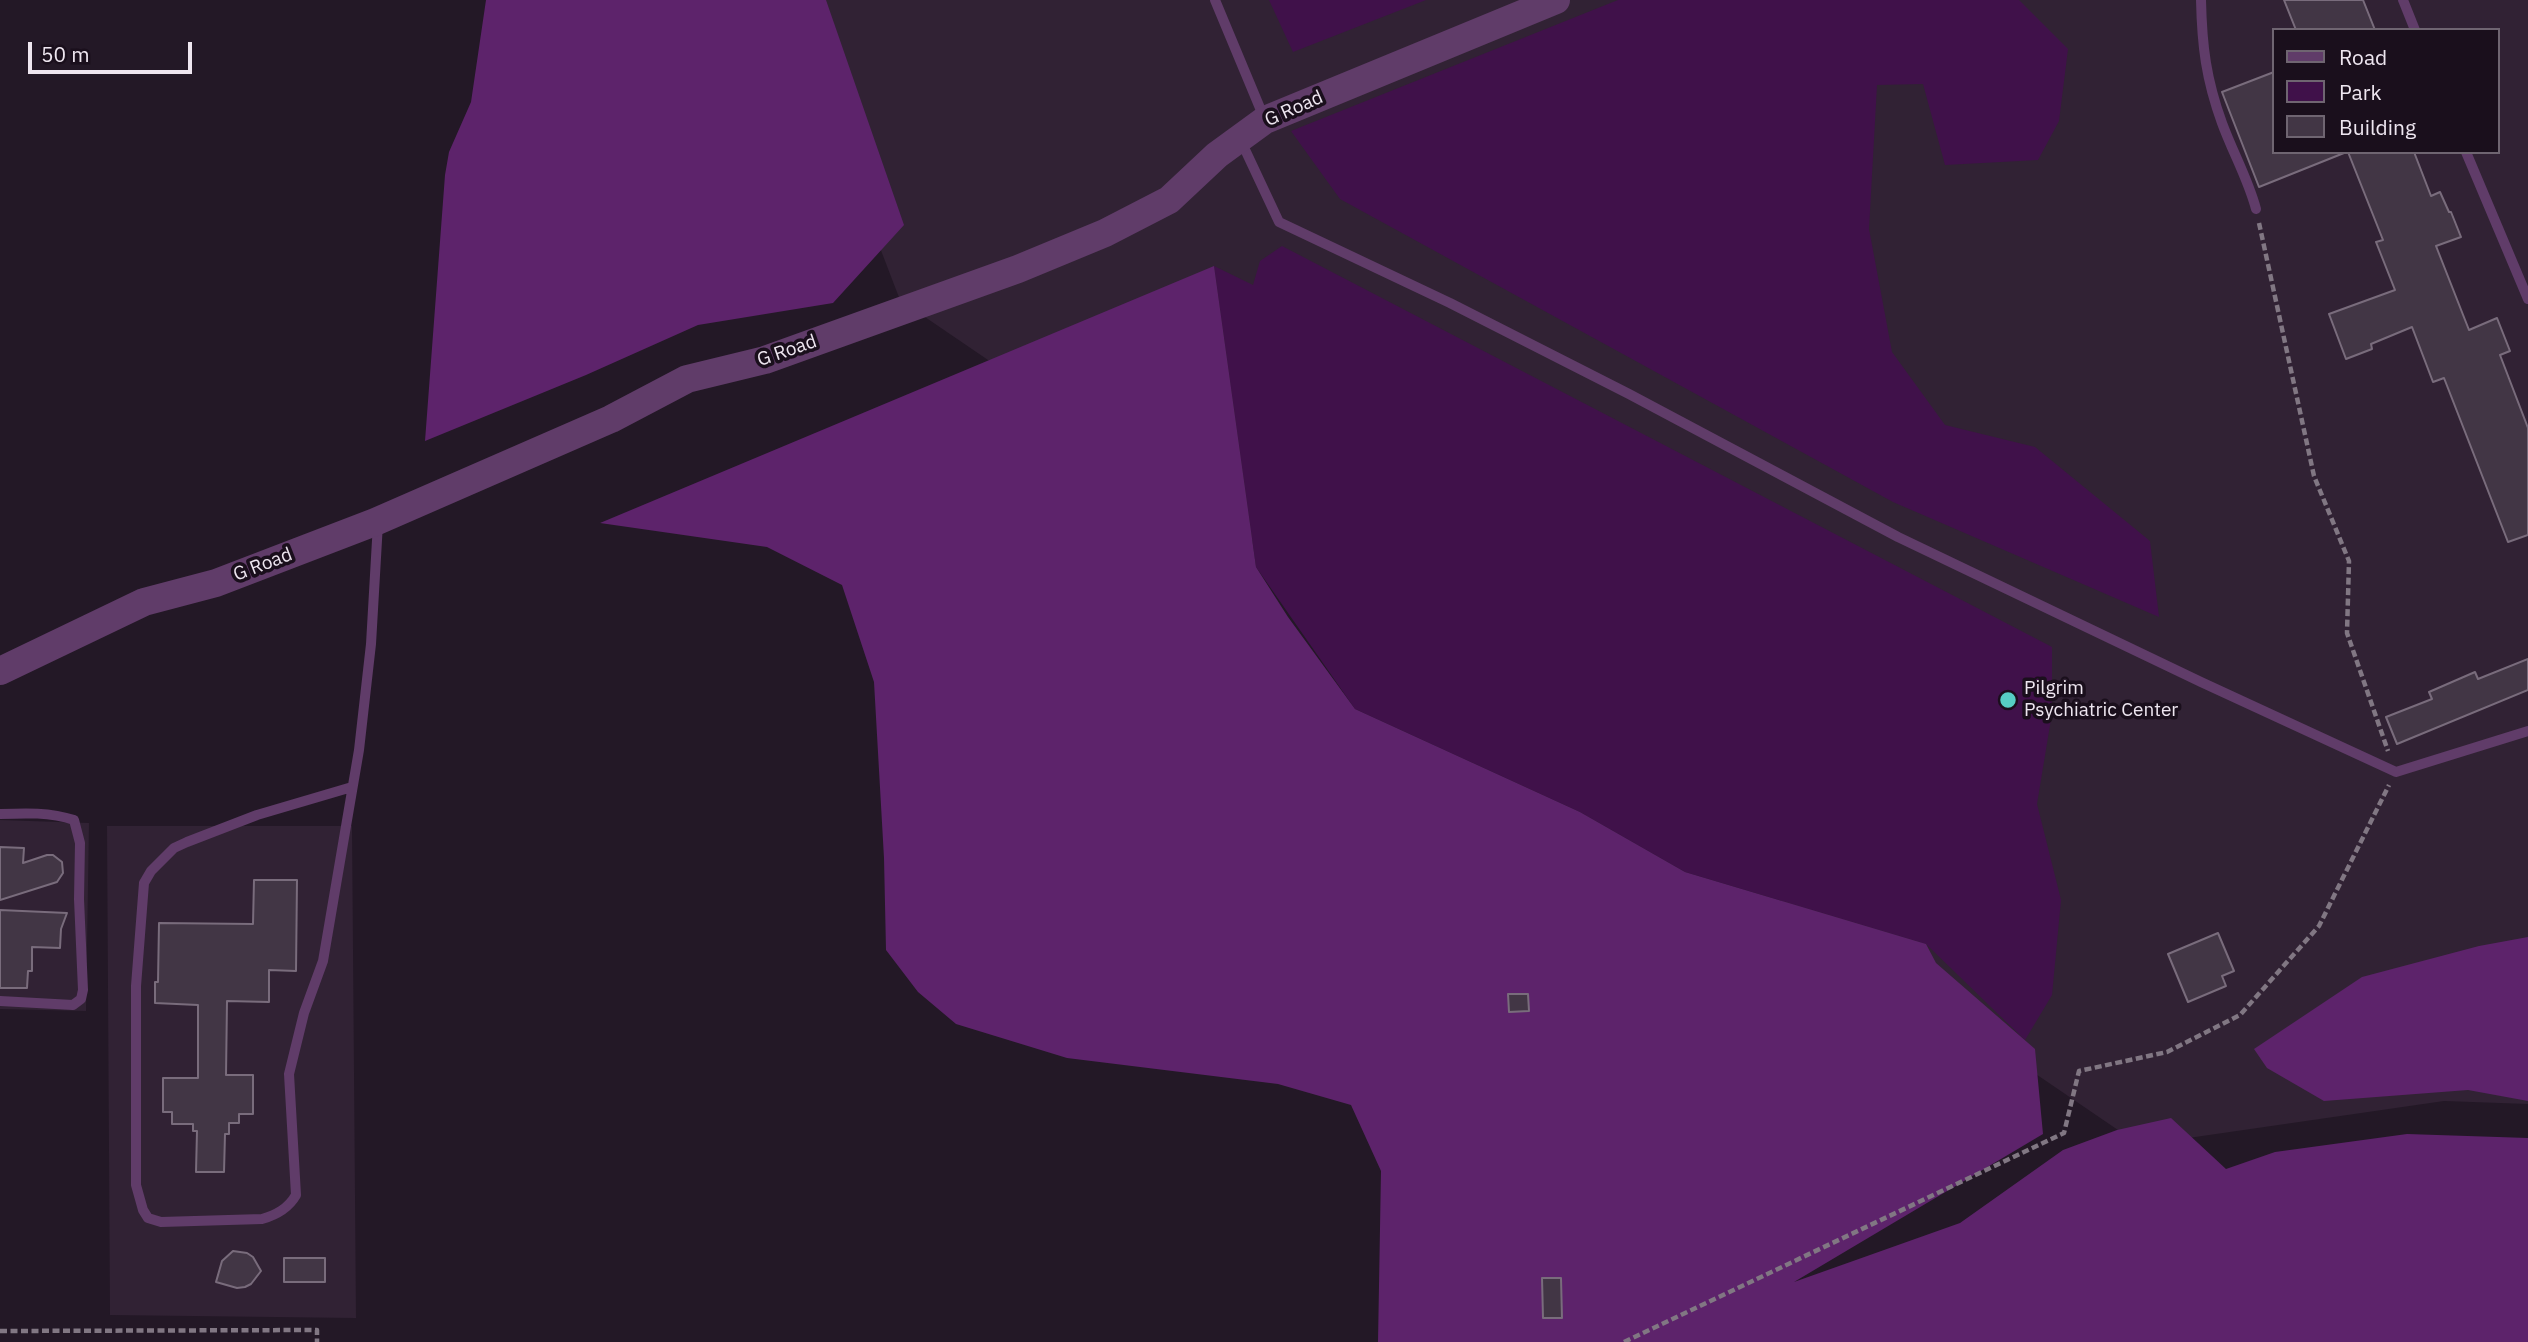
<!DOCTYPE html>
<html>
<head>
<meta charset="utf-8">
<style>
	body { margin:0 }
	#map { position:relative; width:2528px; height:1342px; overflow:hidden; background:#231826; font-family:"IBM Plex Sans",sans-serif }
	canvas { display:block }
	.legend { position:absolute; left:2272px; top:28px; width:228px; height:126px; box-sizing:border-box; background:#1a0f1c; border:2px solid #6f6571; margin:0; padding:9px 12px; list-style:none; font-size:21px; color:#eee6f0 }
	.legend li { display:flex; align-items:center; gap:14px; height:35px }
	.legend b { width:35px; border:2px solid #6f6571 }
	.scale { position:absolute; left:28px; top:42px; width:164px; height:32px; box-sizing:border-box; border:4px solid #eee6f0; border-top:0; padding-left:9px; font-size:21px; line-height:24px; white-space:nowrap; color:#eee6f0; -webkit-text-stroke:5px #1a0f1c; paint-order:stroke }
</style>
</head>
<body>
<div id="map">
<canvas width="2528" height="1342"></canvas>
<ul class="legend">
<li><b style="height:9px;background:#603c69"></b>Road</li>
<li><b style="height:19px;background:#40114a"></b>Park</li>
<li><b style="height:19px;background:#423645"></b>Building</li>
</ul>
<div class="scale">50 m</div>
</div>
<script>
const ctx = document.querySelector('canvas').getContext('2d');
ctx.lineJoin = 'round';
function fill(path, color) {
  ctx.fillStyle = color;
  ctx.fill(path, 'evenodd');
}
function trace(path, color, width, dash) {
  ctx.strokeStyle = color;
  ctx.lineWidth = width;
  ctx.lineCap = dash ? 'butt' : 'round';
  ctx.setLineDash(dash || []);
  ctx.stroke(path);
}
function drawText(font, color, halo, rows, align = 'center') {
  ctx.font = font + ' "IBM Plex Sans",sans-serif';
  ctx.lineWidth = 7;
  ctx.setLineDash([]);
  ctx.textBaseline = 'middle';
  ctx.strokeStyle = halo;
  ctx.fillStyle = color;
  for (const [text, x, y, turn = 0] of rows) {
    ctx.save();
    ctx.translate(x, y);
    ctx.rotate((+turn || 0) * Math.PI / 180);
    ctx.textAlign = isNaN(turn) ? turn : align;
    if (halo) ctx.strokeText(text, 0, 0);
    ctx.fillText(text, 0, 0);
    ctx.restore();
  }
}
fill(new Path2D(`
	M785 0H2528V1104L2444 1101 2140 1145 900 300ZM2274 30H2498V152H2274Z
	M0 820 89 823 86 1011 0 1009Z
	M107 826H352L356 1318 110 1315Z`), '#312234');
fill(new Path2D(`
	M1269 0H1426L1293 52Z
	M1618 0H2019L2068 49 2059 121 2038 160 1945 165 1923 84 1877 85 1869 229 1892 352 1945 425 2035 447 2150 541 2159 617 1893 502 1340 199 1291 131Z
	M1282 246 2052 647V713L2037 804 2061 900 2052 995 2025 1040 1926 944 1685 872 1580 812 1355 709 1256 567 1214 266 1253 285 1260 261Z`), '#40114a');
fill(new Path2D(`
	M486 0H826L904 225 833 303 698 325 586 375 425 441 445 175 449 152 471 102Z
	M1214 266 1256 567 1288 617 1355 709 1580 812 1685 872 1926 944 1936 963 2035 1049 2043 1134 1794 1282 1960 1223 2063 1150 2117 1130 2171 1118 2226 1169 2275 1152 2407 1134 2528 1138V1342H1378L1381 1171 1351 1105 1278 1084 1067 1058 956 1024 918 992 886 950 884 858 874 682 842 585 767 547 600 523Z
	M2528 937V1101L2468 1090 2324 1101 2267 1068 2254 1049 2362 977 2479 946Z`), '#5d236b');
const building = new Path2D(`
	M2284 0H2363L2375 30H2296Z
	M2274 72V152L2344 153 2259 187 2222 92Z
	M2348 152H2414L2431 196 2440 192 2449 212H2451L2461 237 2436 246 2469 330 2497 318 2510 351 2500 355 2528 428V535L2508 542 2444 378 2433 382 2412 327 2371 344 2372 349 2346 359 2329 314 2395 290 2376 242 2383 240Z
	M2528 659V690L2397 744 2386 717 2432 699 2429 692 2475 672 2478 679Z
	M0 847 24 848 23 863 47 855H53L62 862 63 873 57 882 0 900Z
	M254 880H297L296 971 269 970V1002L227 1001 226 1075H253V1114H239V1123H229V1134H225L224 1172H196L197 1131H193V1124H172V1112H163V1078H198V1005L155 1003V982H158L159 923 253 924Z
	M0 910 67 913 61 929 60 948 32 947V971H28L27 988H0Z
	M2218 933 2234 971 2222 976 2226 986 2188 1002 2168 954Z
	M1508 994H1528L1529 1011 1509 1012Z
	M233 1251 247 1253 253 1257 261 1271 251 1284 245 1287 237 1288 216 1282 222 1261Z
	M284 1258H325V1282H284Z
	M1542 1278H1561L1562 1318H1543Z`);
fill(building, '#423645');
trace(building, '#796c7c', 2);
trace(new Path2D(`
	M2259 223 2314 476 2349 561 2347 633 2388 751
	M0 1331 317 1330V1342
	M1624 1342 2064 1133 2079 1071 2167 1052 2240 1015 2319 926 2389 785`), '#817783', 4.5, [7, 3.5]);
trace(new Path2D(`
	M1215 0 1265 120
	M2201 0C2202 46 2206 79 2222 123 2233 153 2248 179 2256 209
	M2403 0 2415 30
	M1241 141 1279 222 1450 303 1629 394 1898 537 2201 682 2396 772 2528 731
	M2466 152 2528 299
	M352 787 257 815 187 842 174 848 151 871 144 883 136 986V1185L143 1210 148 1218 161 1222 262 1219C276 1215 288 1209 296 1195L289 1074 304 1013 323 961 359 750 371 644 378 523
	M0 814C25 813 50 812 74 820L80 843 79 899 83 990 81 999 73 1005 0 1001`), '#603c69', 10);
trace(new Path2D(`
	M0 671 144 602 216 583 375 522 611 419 687 379 765 360 1018 269 1105 233 1169 200 1217 155 1265 120 1556 0`), '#603c69', 28);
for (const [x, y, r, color] of [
	[2008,700,9,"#56cec4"]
]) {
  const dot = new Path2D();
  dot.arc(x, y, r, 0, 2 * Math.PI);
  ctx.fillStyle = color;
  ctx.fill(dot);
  trace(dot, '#1a0f1c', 2.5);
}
drawText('19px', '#eee6f0', '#1a0f1c', [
	["G Road",1294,109,-24],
	["G Road",787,351,-19],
	["G Road",263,565,-21]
]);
drawText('19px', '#eee6f0', '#1a0f1c', [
	["Pilgrim",2024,689],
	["Psychiatric Center",2024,711]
], 'left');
</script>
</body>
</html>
